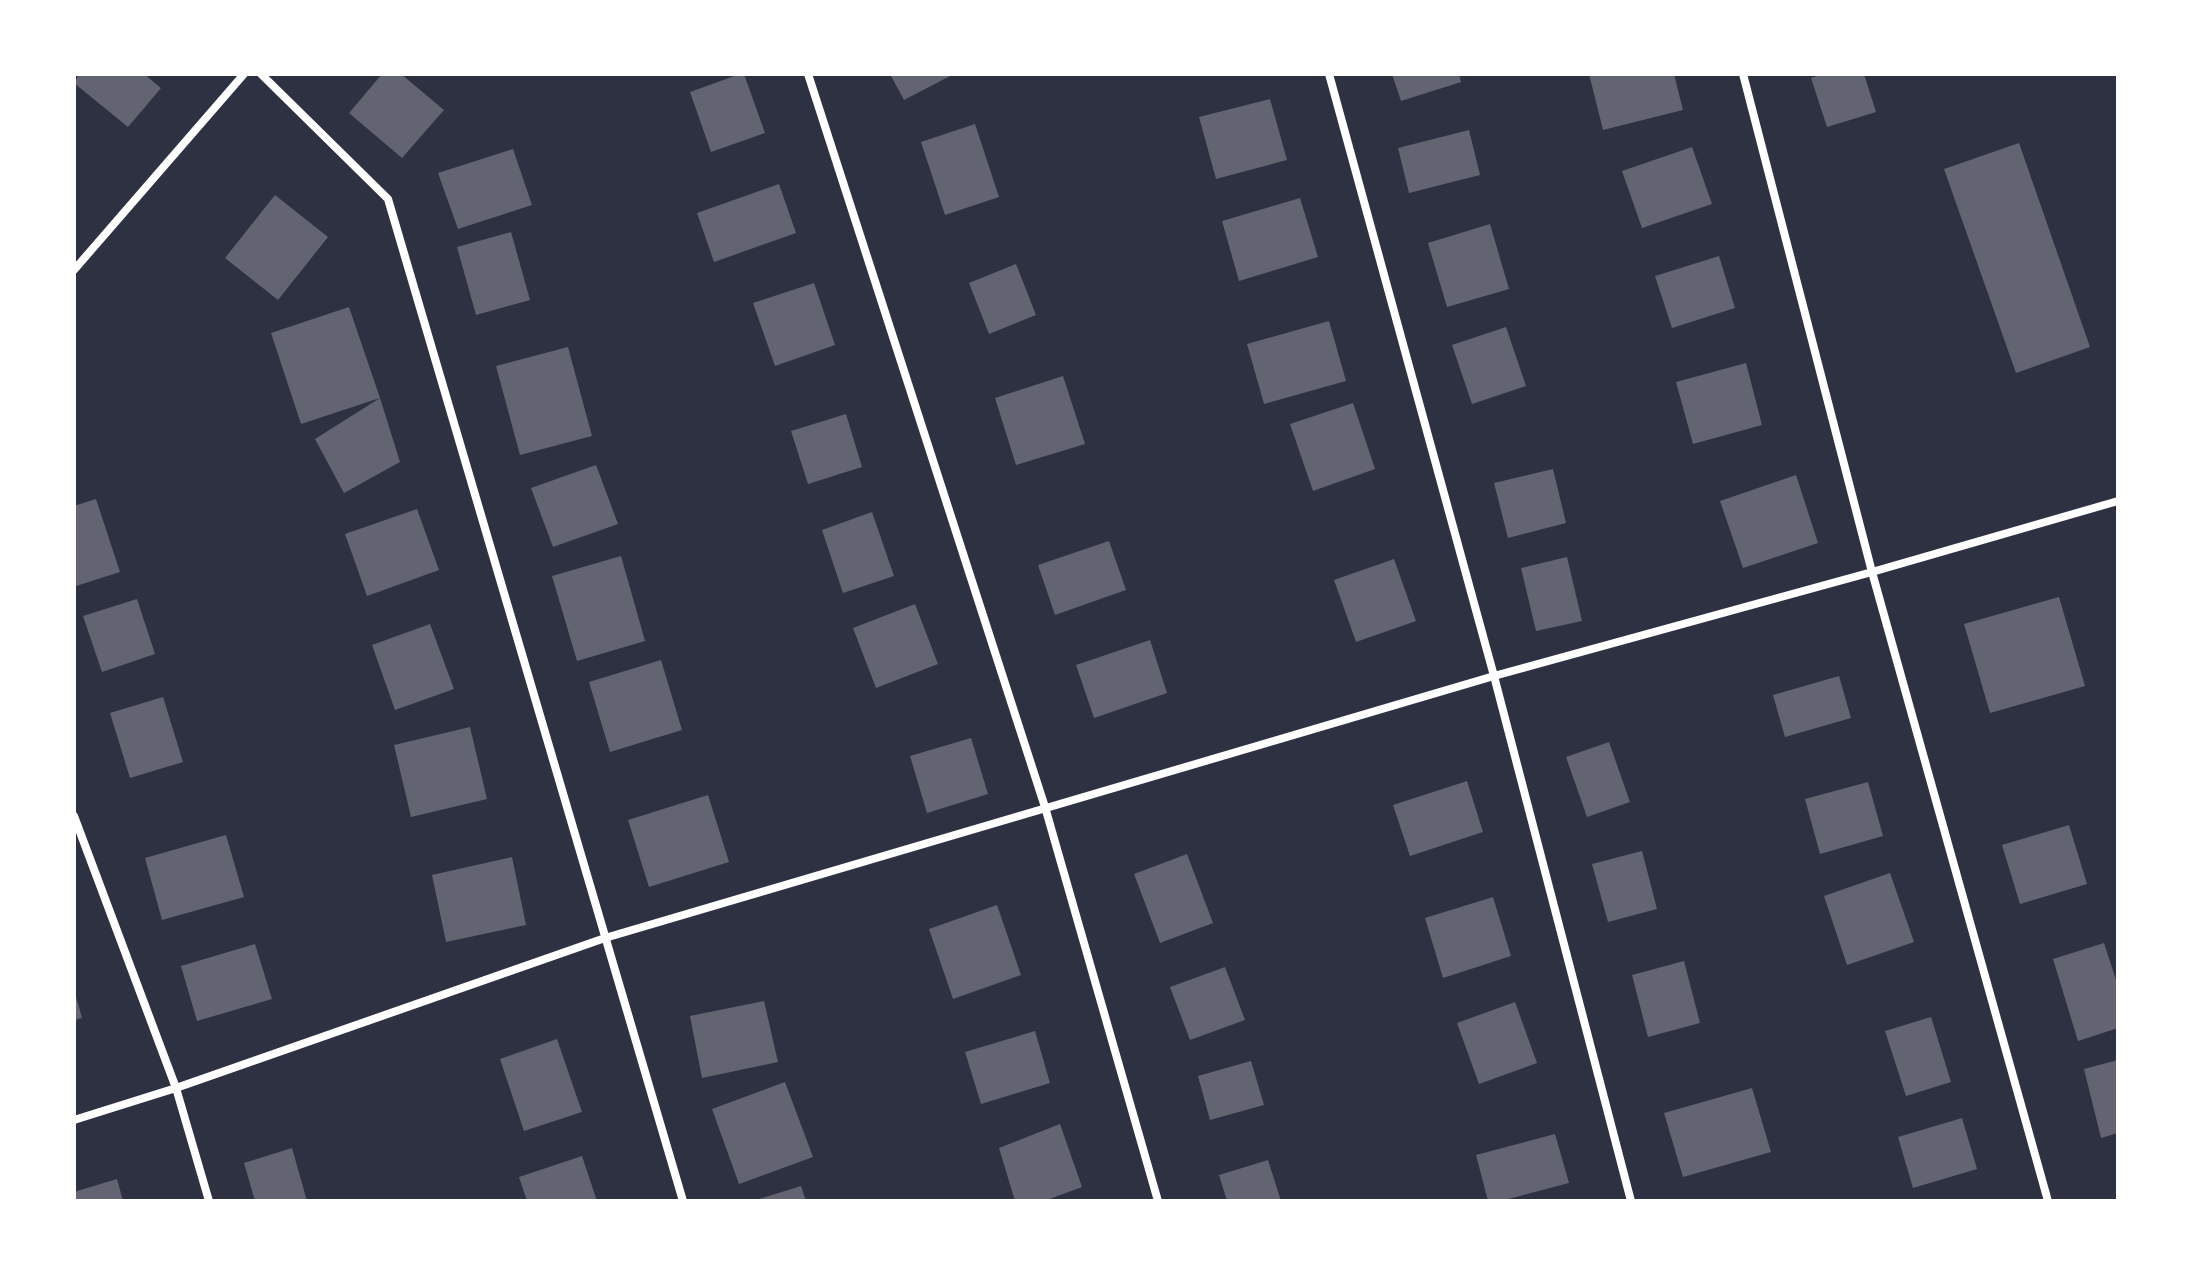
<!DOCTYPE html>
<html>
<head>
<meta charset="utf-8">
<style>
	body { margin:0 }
	#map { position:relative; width:2192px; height:1275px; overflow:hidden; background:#2d3142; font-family:"Nunito Sans",sans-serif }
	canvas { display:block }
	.frame { position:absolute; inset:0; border:76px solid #fff; pointer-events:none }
</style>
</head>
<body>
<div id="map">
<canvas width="2192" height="1275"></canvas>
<div class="frame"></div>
</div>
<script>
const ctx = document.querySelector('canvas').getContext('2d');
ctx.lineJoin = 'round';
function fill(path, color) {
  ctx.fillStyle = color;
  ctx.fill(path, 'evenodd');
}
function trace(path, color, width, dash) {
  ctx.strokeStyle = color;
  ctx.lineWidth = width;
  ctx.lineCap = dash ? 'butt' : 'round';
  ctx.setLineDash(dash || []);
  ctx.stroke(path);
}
fill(new Path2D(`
	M79 74H144L161 88 128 127 74 83Z
	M382 74H401L444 110 402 158 349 113Z
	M740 74H744L765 133 711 152 690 92Z
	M890 74H954L904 100Z
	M1392 74H1459L1461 82 1401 101Z
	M1589 74H1674L1683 110 1603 130Z
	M1823 74H1864L1876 112 1827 127 1811 78Z
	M1270 99 1287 160 1216 179 1199 117Z
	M975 124 999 197 945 215 921 142Z
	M1469 130 1480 175 1409 193 1398 148Z
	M2019 143 2090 347 2016 373 1944 169Z
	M1692 147 1712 204 1642 228 1622 171Z
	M513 149 532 205 458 229 438 173Z
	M779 184 796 233 714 262 697 213Z
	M275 195 328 237 278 300 225 258Z
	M1300 198 1318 257 1239 281 1222 221Z
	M1490 224 1509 289 1447 307 1428 243Z
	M511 232 530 300 476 315 457 247Z
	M1719 256 1735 308 1672 328 1655 276Z
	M1016 264 1036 315 989 334 969 283Z
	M814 283 835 345 775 366 753 303Z
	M349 307 380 398 400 462 344 493 315 439 380 398 301 424 271 333Z
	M1329 321 1346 381 1264 404 1247 344Z
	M1506 327 1526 386 1472 404 1452 345Z
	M568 347 592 436 520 455 496 366Z
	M1746 363 1762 425 1693 444 1676 382Z
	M1063 376 1085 444 1016 465 995 398Z
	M1353 403 1375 469 1313 491 1290 424Z
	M846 414 862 467 808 484 791 431Z
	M596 465 618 524 553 547 531 488Z
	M1553 469 1566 523 1508 538 1494 483Z
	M1796 475 1818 543 1743 568 1720 501Z
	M96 499 120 572 76 586 74 506Z
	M417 509 439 570 367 596 345 534Z
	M872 512 894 576 843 593 822 530Z
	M1109 541 1126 590 1055 615 1038 565Z
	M621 556 645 641 577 661 552 576Z
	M1567 557 1582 621 1536 631 1521 568Z
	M1394 559 1416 621 1356 642 1334 580Z
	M2059 597 2085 686 1990 713 1964 624Z
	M137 599 155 654 102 672 83 616Z
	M915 604 938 664 876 688 853 628Z
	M430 624 454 689 395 710 372 645Z
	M1150 640 1167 693 1094 718 1076 665Z
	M661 660 682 730 610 752 589 682Z
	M1839 676 1851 718 1785 737 1773 695Z
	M163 697 183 762 130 778 110 713Z
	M470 727 487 799 411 817 394 745Z
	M971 738 988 794 927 813 910 756Z
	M1609 742 1630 802 1587 817 1566 757Z
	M1467 781 1483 832 1410 856 1393 805Z
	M1868 782 1883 836 1820 854 1805 799Z
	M708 795 729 862 649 887 628 820Z
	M2069 825 2087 884 2020 904 2002 845Z
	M226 835 244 897 162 920 145 858Z
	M1642 851 1657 909 1608 922 1592 864Z
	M1187 854 1213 923 1160 943 1134 874Z
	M512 857 526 925 446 942 432 875Z
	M1890 873 1914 942 1847 965 1824 896Z
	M1493 897 1511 956 1443 978 1425 918Z
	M997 905 1021 975 953 999 929 929Z
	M2104 943 2118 986V1028L2078 1041 2053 959Z
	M255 944 272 999 197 1021 181 966Z
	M1684 961 1700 1023 1648 1037 1632 975Z
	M1225 967 1245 1020 1190 1040 1170 987Z
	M75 993 82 1018 74 1020V994Z
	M764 1001 778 1062 702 1078 690 1016Z
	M1515 1002 1537 1063 1479 1084 1457 1023Z
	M1931 1017 1951 1082 1906 1096 1885 1031Z
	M1035 1031 1050 1083 981 1104 965 1052Z
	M557 1039 582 1112 524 1131 500 1059Z
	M2118 1060V1133L2101 1138 2084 1069Z
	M1251 1061 1264 1105 1210 1120 1198 1076Z
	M785 1082 813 1157 739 1184 712 1109Z
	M1752 1088 1771 1152 1683 1177 1664 1113Z
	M1962 1118 1977 1169 1913 1188 1898 1137Z
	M1060 1124 1082 1187 1044 1201H1015L999 1148Z
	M1555 1134 1569 1183 1501 1201H1488L1476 1155Z
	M292 1148 307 1201H255L244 1163Z
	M582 1156 597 1201H527L519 1177Z
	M1268 1160 1281 1201H1227L1219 1175Z
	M117 1179 123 1201H74V1192Z
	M801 1186 806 1201H756V1200Z`), '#626471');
trace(new Path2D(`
	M261 74 388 199 683 1201
	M808 74 1045 807 1158 1201
	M1329 74 1494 676 1631 1201
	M1743 74 1872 572 2048 1201
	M74 270 244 74
	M74 816 176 1088 209 1201
	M74 1120 176 1088 605 938 1494 676 1872 572 2118 501`), '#fff', 8);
</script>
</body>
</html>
